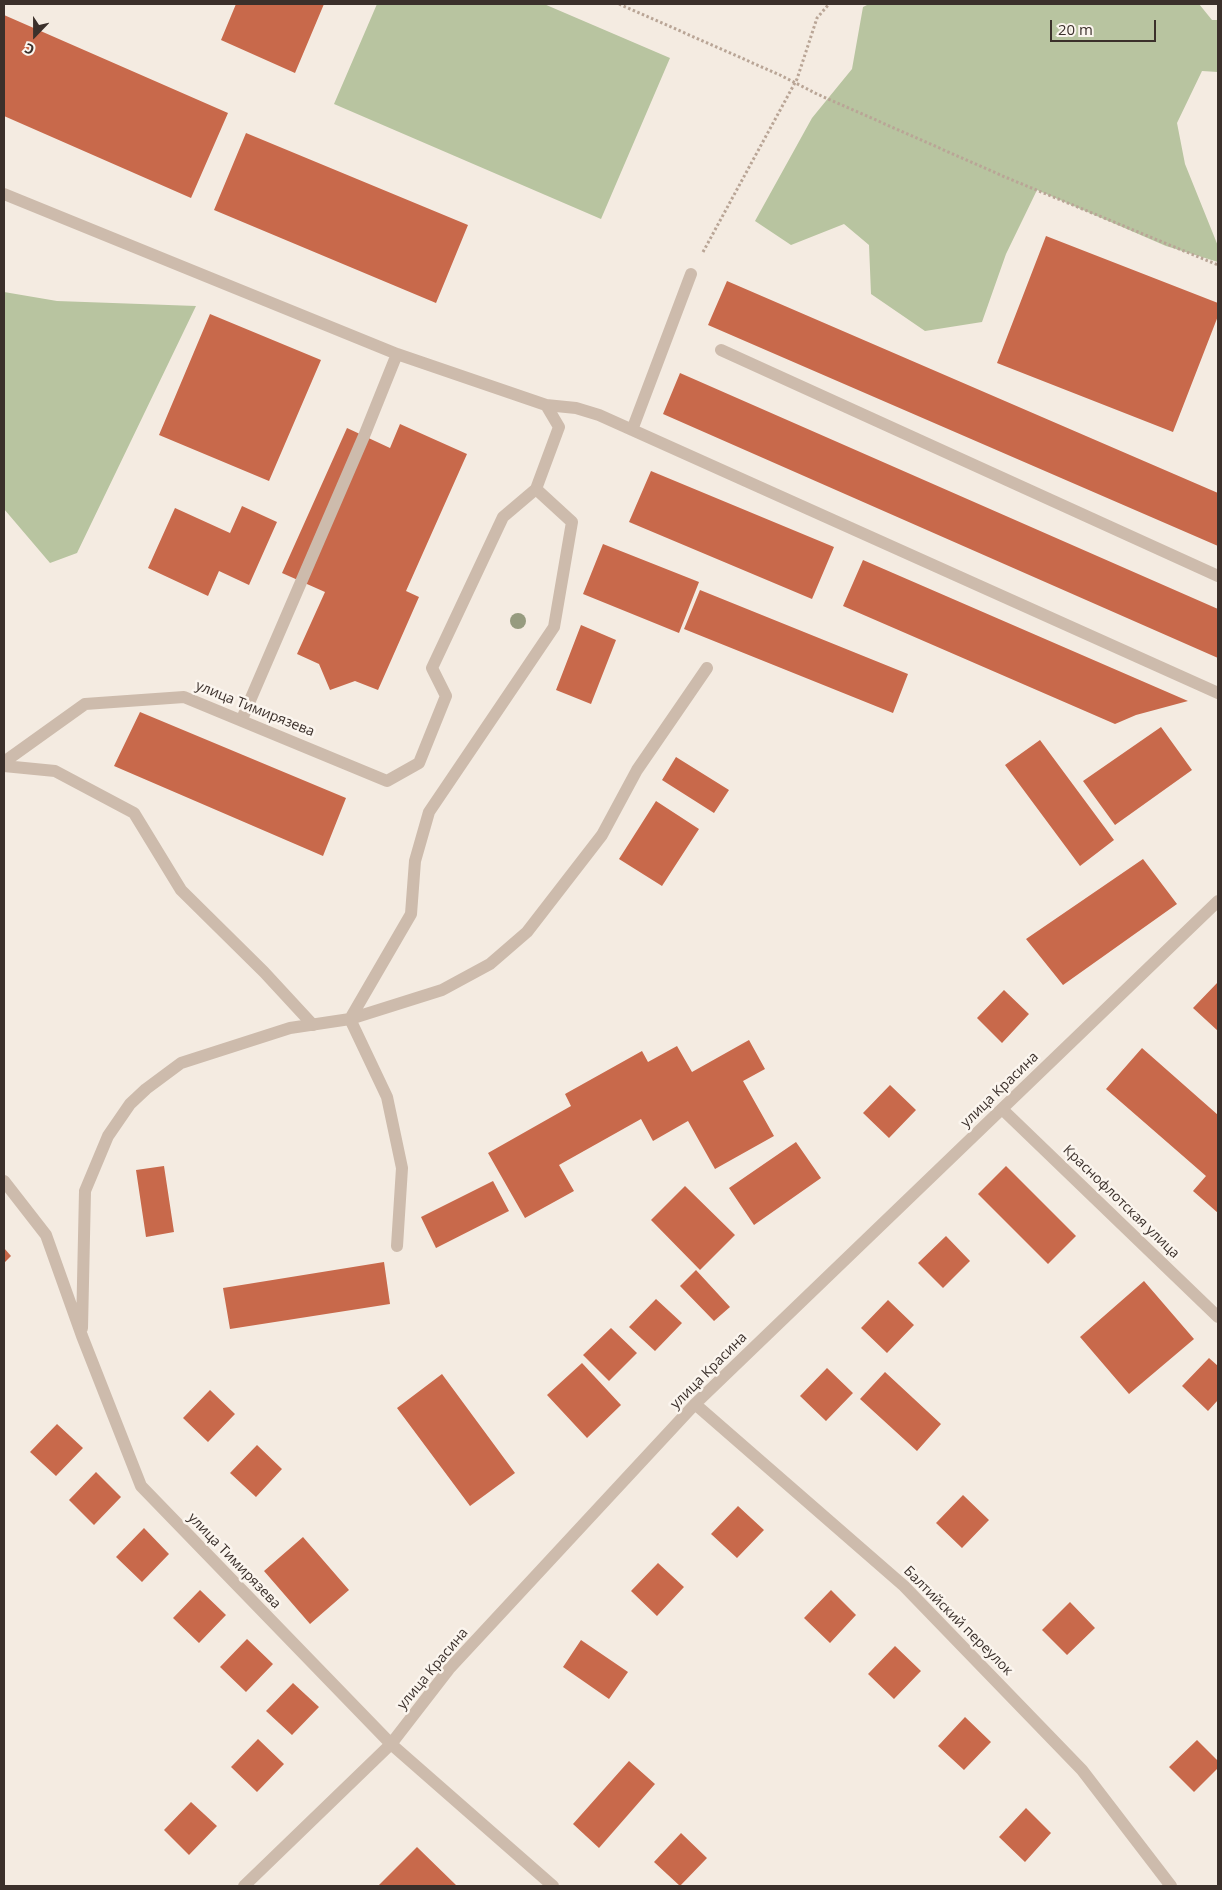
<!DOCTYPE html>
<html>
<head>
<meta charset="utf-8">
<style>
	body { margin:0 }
	#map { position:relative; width:1222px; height:1890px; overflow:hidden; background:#f4ebe1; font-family:"Open Sans",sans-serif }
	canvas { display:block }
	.frame { position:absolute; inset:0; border:5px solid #3b302b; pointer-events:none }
	.north { position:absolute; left:10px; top:10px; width:50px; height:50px; -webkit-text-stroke:4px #fbf5ee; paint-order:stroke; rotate:202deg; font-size:14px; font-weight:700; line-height:20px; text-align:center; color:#3b302b }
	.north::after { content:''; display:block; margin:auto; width:18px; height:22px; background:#3b302b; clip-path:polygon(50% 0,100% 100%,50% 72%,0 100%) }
	.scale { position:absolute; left:1050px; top:20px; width:106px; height:22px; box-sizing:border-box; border:2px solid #3b302b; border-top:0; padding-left:6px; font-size:15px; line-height:18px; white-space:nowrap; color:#3b302b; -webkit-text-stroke:4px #fbf5ee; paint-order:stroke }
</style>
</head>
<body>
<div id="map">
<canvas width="1222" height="1890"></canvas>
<div class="frame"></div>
<div class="north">С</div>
<div class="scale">20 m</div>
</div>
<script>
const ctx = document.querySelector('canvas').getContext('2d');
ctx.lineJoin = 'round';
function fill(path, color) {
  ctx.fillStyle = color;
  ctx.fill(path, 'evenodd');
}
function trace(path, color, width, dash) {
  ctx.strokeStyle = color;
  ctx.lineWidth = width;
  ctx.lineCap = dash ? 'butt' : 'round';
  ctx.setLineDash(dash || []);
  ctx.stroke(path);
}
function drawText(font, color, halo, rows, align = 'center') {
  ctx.font = font + ' "Open Sans",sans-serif';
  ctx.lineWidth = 5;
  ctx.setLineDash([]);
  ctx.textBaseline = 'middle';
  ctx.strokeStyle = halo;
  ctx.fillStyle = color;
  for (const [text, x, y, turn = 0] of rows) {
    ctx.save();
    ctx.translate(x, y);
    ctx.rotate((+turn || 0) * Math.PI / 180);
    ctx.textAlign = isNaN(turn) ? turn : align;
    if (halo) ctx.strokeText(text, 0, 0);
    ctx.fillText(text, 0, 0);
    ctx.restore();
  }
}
fill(new Path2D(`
	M377 4H544L670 58 601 219 334 104Z
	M869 4H1199L1212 20H1218V72L1202 71 1177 123 1185 164 1218 246V262L1166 246 1037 190 1006 254 982 322 925 331 871 294 869 245 844 224 791 245 755 221 812 118 852 69 863 7Z
	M4 292 57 301 196 306 77 553 50 563 4 509Z`), '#b8c4a0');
fill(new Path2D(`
	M236 4H324L295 73 221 40Z
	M4 15 228 113 191 198 4 116Z
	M246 133 468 225 436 303 214 210Z
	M1046 236 1218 303V316L1173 432 997 363Z
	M727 281 1218 493V546L708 325Z
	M210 314 321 360 269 481 159 435Z
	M680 373 1218 609V658L663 414Z
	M400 424 467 454 406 591 419 597 378 690 355 681 330 690 319 664 297 654 325 592 282 573 347 428 390 448Z
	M651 471 834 547 812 599 629 522Z
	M242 506 277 522 249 585 219 571 208 596 148 568 175 508 230 533Z
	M603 544 699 582 679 633 583 594Z
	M863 560 1188 701 1136 715 1115 724 843 606Z
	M700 590 908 674 893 713 684 629Z
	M581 625 616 640 591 704 556 690Z
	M140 712 346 798 323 856 114 766Z
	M1161 727 1192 770 1115 825 1083 781Z
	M1040 740 1114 840 1080 866 1005 765Z
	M676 757 729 790 714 813 662 780Z
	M656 801 699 829 662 886 619 859Z
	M1143 859 1177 904 1063 985 1026 939Z
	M1218 982V1031L1193 1008Z
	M1004 990 1029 1014 1002 1043 977 1018Z
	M749 1040 765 1069 743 1081 774 1136 715 1169 688 1121 653 1141 641 1119 559 1165 574 1191 525 1218 488 1153 571 1106 565 1094 642 1051 648 1062 677 1046 692 1072Z
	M1142 1048 1218 1115V1213L1193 1191 1206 1176 1106 1089Z
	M890 1085 916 1110 889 1138 863 1113Z
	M796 1142 821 1178 754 1225 729 1188Z
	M164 1166 174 1232 146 1237 136 1170Z
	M1006 1166 1076 1236 1048 1264 978 1194Z
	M493 1181 509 1211 436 1248 421 1217Z
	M685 1186 735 1235 700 1270 651 1220Z
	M946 1236 970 1261 943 1288 918 1263Z
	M4 1248 11 1256 4 1263Z
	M384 1262 390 1304 230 1329 223 1288Z
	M696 1270 730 1307 714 1321 680 1286Z
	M1144 1281 1194 1339 1129 1394 1080 1337Z
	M656 1299 682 1323 655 1351 629 1327Z
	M888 1300 914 1325 887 1353 861 1328Z
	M611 1328 637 1353 609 1381 583 1355Z
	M1209 1358 1218 1366V1400L1208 1411 1182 1386Z
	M582 1363 621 1405 587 1438 547 1395Z
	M827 1368 853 1393 826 1421 800 1396Z
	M885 1372 941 1424 917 1451 860 1399Z
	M442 1374 515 1473 470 1506 397 1408Z
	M210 1390 235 1414 208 1442 183 1418Z
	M57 1424 83 1448 56 1476 30 1452Z
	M257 1445 282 1469 256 1497 230 1473Z
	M96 1472 121 1497 94 1525 69 1500Z
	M963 1495 989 1520 962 1548 936 1523Z
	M738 1506 764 1530 737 1558 711 1534Z
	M144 1528 169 1554 142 1582 116 1557Z
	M303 1537 349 1590 310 1624 264 1571Z
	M658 1563 684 1587 657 1616 631 1591Z
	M200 1590 226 1615 199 1643 173 1618Z
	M831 1590 856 1615 830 1643 804 1618Z
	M1070 1602 1095 1628 1067 1655 1042 1630Z
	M247 1639 273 1664 246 1692 220 1667Z
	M581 1640 628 1672 609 1699 563 1667Z
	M895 1646 921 1671 894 1699 868 1674Z
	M293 1683 319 1707 292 1735 266 1711Z
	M965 1717 991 1742 964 1770 938 1746Z
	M258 1739 284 1764 257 1792 231 1767Z
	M1197 1740 1218 1761V1768L1194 1792 1169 1767Z
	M629 1761 655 1784 599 1848 573 1824Z
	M191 1802 217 1826 189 1855 164 1830Z
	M1026 1808 1051 1833 1025 1862 999 1837Z
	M681 1833 707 1858 680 1886 654 1862Z
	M417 1847 457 1886H378Z`), '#c8694b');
trace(new Path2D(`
	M619 4 780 75 817 94 1005 177 1218 265
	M703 252 797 79 817 18 829 4`), '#b9a596', 3, [2.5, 2.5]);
trace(new Path2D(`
	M4 194 397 354
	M721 350 1218 576
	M546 405 576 408 599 415 1218 693
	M632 430 691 274
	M536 489 572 522 554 627 429 812 415 861 411 914 350 1019 442 990 490 964 527 932 602 835 637 770 707 668
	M4 762 85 704 184 697 387 781 419 763 446 696 432 668 503 517 536 489 559 427 546 405 397 354 364 436 242 719
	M4 766 55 771 134 813 181 890 264 972 313 1025
	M1002 1109 1218 1317
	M4 1181 46 1235 82 1336 141 1486 391 1744 553 1886
	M82 1328 85 1191 108 1136 130 1104 146 1089 181 1063 290 1028 350 1019 387 1097 402 1168 397 1246
	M695 1404 904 1586 1082 1770 1171 1886
	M244 1886 391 1744 449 1669 695 1404 1218 901`), '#cdbbac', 12);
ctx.fillStyle = '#969b7f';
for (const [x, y] of [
	[518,621]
]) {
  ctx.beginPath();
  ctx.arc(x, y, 8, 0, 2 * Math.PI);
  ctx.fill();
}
drawText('14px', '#3b302b', '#fbf5ee', [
	["улица Тимирязева",255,709,22],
	["улица Красина",1000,1090,-44],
	["Краснофлотская улица",1121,1202,44],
	["улица Красина",709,1371,-45],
	["улица Тимирязева",234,1561,46],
	["Балтийский переулок",958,1621,45],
	["улица Красина",433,1669,-50]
]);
</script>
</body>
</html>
